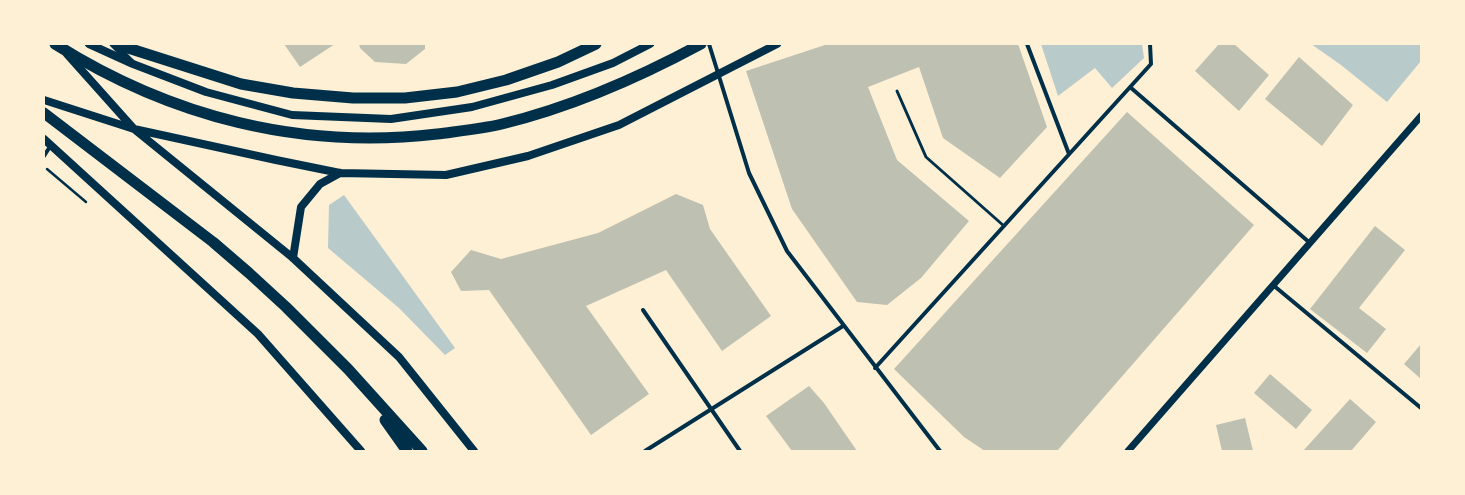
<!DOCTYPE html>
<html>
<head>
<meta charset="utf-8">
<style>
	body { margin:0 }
	#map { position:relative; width:1465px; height:495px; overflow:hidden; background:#fdf0d5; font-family:"Fira Sans Condensed",sans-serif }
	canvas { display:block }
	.frame { position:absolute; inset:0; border:45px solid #fdf0d5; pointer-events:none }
</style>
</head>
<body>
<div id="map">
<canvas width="1465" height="495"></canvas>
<div class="frame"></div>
</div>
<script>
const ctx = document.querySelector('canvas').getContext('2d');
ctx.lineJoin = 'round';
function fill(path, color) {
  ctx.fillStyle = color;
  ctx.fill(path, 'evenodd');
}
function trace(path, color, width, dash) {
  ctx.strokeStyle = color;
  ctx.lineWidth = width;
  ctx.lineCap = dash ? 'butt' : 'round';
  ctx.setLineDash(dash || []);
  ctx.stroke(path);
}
fill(new Path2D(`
	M1041 44H1142L1144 58 1112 88 1095 68 1058 96Z
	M1311 44H1421V61L1387 102 1341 65Z
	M344 195 455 348 445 355 399 308 328 248 329 205Z`), '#b9caca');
fill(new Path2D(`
	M284 44H335L300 67Z
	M359 44H425V49L406 64 375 62 360 48Z
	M828 44H1018L1047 127 1000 178 943 138 919 67 868 87 897 160 969 221 921 278 887 305 857 302 792 209 746 71Z
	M1219 44H1234L1269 75 1239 111 1195 71Z
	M1299 57 1353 105 1322 146 1265 99Z
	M1127 112 1254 225 1057 451H985L964 437 894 369Z
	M676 194 703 205 710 229 771 316 722 351 666 270 586 306 649 394 591 435 489 290 461 291 451 272 471 250 501 259 598 233Z
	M1375 226 1405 250 1359 308 1386 329 1367 353 1310 309Z
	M1421 344V379L1404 364Z
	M1270 374 1312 410 1296 429 1254 393Z
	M809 386 824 403 857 451H792L766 416Z
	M1350 399 1376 422 1351 451H1303Z
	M1245 418 1253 451H1222L1216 425Z`), '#bec0b2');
trace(new Path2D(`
	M47 169 86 202`), '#003049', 2.5);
trace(new Path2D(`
	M897 91 926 157 1004 226`), '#003049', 3);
trace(new Path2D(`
	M709 44 749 173 787 251 940 451
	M1027 44 1069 154
	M1130 87 1310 243
	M44 156 51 145
	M1273 285 1421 408
	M643 310 740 451
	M875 368 1151 64 1150 44
	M645 451 843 326`), '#003049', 4);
trace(new Path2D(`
	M113 44 131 62
	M1128 451 1421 116`), '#003049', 7);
trace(new Path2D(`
	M89 44 133 64 206 92 292 115 391 119 472 107 552 85 613 63 650 44
	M67 54 134 129 293 258 399 357 474 451
	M44 100 134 129 276 160 340 173 446 175 528 156 619 125 777 44
	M44 139 258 334 361 451
	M293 258 301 207 320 184 340 173`), '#003049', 8);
trace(new Path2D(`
	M55 44C171 117 300 150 437 134 459 131 481 129 502 124 572 107 638 78 701 44
	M122 44 128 48 241 84 293 93 353 98H405L457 92 506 80 558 62 596 44
	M44 113 213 242 249 273 286 307 348 369 422 451
	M385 420 407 451`), '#003049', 11);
</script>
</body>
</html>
